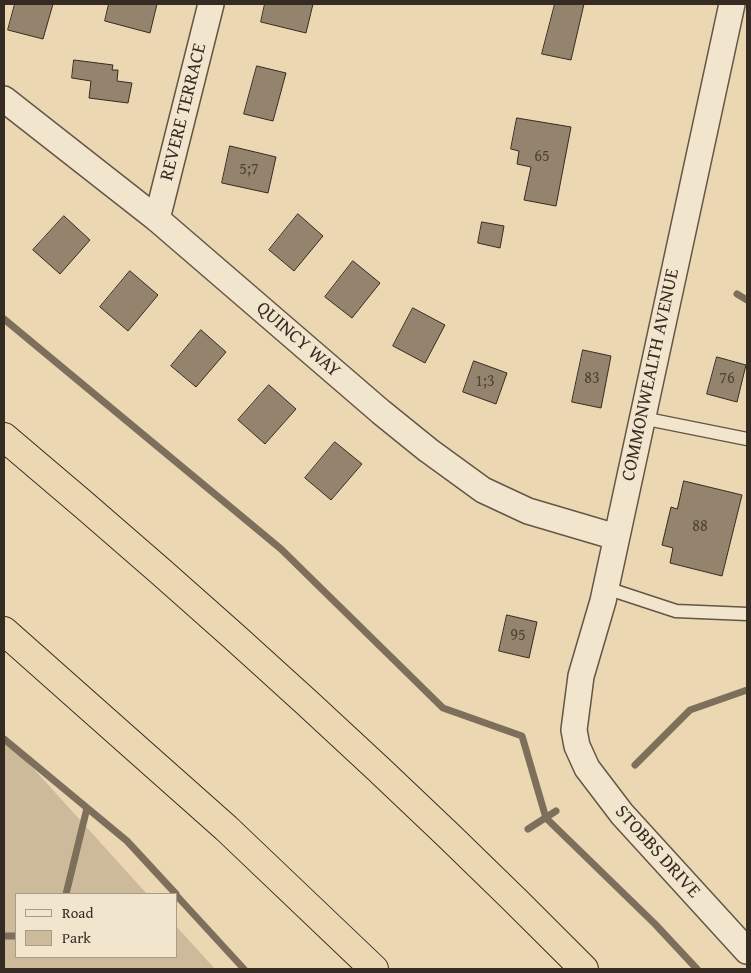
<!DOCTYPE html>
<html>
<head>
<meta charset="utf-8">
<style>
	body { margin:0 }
	#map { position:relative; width:751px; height:973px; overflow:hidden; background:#ebd7b2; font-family:"Gentium Book Plus",serif }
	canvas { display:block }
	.frame { position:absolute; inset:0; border:5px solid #362b22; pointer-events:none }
	.legend { position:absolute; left:15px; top:893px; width:162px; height:65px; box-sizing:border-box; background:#f2e5cd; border:1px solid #a79b89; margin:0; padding:6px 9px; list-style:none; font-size:15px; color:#362b22 }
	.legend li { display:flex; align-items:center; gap:10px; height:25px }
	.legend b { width:25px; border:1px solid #a79b89 }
</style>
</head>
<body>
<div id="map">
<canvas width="751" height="973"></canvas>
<div class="frame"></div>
<ul class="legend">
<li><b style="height:6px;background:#f2e5cd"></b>Road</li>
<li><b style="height:14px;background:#ccba9a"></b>Park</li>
</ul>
</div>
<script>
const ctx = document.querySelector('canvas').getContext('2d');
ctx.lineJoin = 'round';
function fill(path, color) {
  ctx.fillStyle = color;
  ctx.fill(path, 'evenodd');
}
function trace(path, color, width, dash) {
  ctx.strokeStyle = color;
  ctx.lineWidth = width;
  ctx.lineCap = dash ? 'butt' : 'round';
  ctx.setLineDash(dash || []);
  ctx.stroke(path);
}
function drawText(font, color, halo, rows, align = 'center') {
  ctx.font = font + ' "Gentium Book Plus",serif';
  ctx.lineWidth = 4;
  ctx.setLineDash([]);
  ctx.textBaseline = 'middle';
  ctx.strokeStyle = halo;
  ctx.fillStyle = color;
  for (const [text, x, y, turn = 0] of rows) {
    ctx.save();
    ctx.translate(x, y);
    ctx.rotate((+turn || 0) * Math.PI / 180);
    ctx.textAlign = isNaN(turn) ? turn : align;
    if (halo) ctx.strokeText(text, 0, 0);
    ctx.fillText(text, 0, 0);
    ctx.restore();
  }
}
fill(new Path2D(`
	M4 736 147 894H16V957H176V926L215 969H4Z`), '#ccba9a');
trace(new Path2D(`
	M737 294 747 300
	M4 319 281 549 443 708 522 736 546 818 655 924 697 969
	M4 739 127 841 176 894
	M635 765 690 710 747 690
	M528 829 556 811
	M66 894 87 808
	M176 895 244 969
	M4 936H16`), '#7d6f5b', 7);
const building = new Path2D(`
	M15 4H53L43 39 8 30Z
	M109 4H157L150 33 105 21Z
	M265 4H313L306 33 261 22Z
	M555 4H584L571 60 542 54Z
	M74 60 113 65 112 70H118L117 81 132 83 128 103 89 98 91 81 72 78Z
	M257 66 286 73 273 121 244 114Z
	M517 118 571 127 556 206 524 200 531 167 517 164 519 151 511 149Z
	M230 146 276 157 268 193 222 183Z
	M298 214 323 236 294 271 269 250Z
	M64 216 90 240 60 274 33 250Z
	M482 222 504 226 500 248 478 243Z
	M353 261 380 283 352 318 325 297Z
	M130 271 158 295 128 331 100 307Z
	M413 308 445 325 425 363 393 346Z
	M201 330 226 352 196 387 171 366Z
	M583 350 611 356 601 408 572 402Z
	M717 357 746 365 737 402 707 394Z
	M474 361 507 373 496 404 463 392Z
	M269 385 296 409 265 444 238 420Z
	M335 442 362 464 331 500 305 478Z
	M684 481 742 495 722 576 670 563 673 548 662 545 671 507 677 509Z
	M507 615 537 622 529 658 499 651Z`);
fill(building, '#94846d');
trace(building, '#362b22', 1);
const service = new Path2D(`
	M642 418 747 439
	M606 588 676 611 747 614`);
const minor = new Path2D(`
	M732 4 603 601 581 676 574 730 577 746 587 768 622 814 747 951
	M4 99 157 219 381 412 428 450 483 490 528 511 616 537
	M157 219 211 4`);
const motorway = new Path2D(`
	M4 437C205 606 400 783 584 969
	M4 631 226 828 374 969`);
trace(service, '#635646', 15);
trace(minor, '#635646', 28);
trace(motorway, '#362b22', 30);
trace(service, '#f2e5cd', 12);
trace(minor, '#f2e5cd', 25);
trace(motorway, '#ebd7b2', 28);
drawText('16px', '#4e4135', null, [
	["65",542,157],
	["5;7",249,170],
	["83",592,379],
	["76",727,379],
	["1;3",485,382],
	["88",700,527],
	["95",518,636]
]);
drawText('19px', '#362b22', '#f2e5cd', [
	["REVERE TERRACE",184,112,-76],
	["QUINCY WAY",298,340,41],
	["COMMONWEALTH AVENUE",651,375,-78],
	["STOBBS DRIVE",657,852,48]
]);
</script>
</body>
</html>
